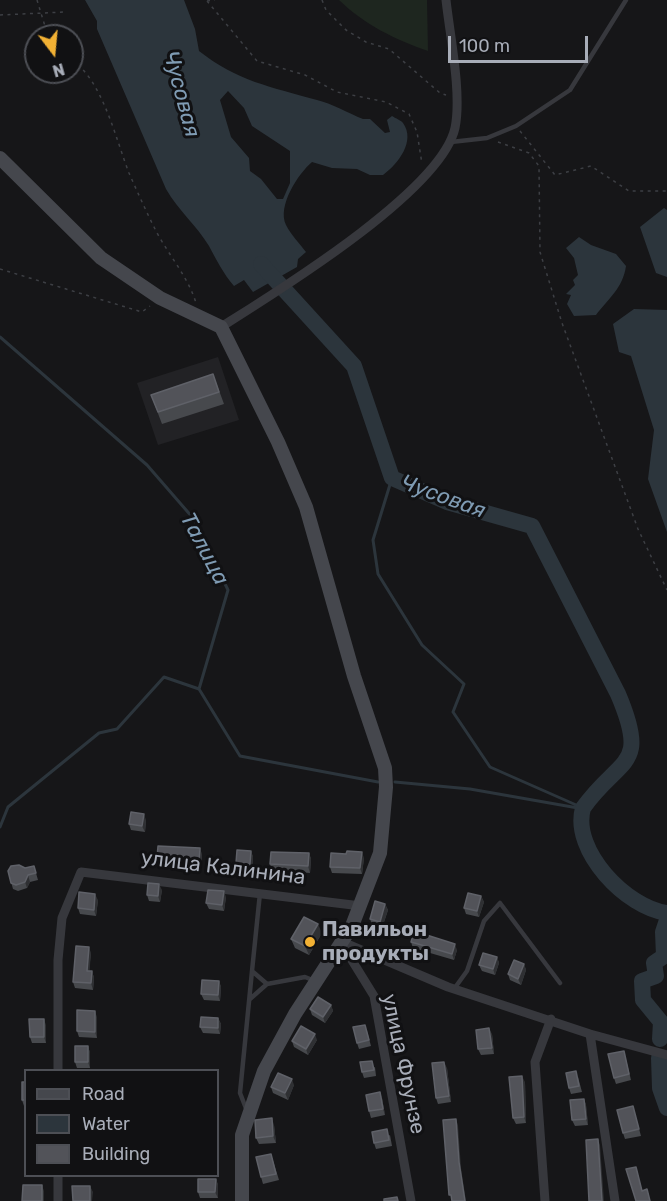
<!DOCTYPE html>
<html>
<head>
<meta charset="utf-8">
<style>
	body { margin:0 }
	#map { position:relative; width:667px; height:1201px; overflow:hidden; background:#161618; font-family:Rubik,sans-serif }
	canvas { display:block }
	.legend { position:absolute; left:24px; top:1069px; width:195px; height:108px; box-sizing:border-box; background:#111113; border:2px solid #4d4f55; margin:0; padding:8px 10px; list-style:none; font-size:18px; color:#a8adb8 }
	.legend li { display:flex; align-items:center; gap:12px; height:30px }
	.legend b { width:30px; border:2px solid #4d4f55 }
	.north { position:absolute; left:24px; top:24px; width:60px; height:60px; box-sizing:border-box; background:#111113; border:2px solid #4d4f55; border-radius:50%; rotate:164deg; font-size:16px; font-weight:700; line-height:24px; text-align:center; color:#a8adb8 }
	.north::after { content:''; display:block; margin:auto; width:21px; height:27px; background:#f2b134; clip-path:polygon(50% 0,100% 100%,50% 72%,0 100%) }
	.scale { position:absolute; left:448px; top:36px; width:140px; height:27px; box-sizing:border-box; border:3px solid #a8adb8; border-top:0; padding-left:8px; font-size:18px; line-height:21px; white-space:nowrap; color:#a8adb8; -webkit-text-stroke:4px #111113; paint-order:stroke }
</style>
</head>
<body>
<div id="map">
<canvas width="667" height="1201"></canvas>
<ul class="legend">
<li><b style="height:8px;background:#45474d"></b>Road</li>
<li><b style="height:16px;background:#2c353c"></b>Water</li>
<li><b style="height:16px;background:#525359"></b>Building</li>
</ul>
<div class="north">N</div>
<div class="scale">100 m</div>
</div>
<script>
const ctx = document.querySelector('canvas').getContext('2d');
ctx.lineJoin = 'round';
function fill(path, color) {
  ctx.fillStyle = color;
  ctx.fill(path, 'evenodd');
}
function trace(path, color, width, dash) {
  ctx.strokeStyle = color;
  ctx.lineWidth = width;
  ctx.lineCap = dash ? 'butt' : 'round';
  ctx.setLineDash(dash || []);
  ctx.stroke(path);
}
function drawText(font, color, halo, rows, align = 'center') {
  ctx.font = font + ' Rubik,sans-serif';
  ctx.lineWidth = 6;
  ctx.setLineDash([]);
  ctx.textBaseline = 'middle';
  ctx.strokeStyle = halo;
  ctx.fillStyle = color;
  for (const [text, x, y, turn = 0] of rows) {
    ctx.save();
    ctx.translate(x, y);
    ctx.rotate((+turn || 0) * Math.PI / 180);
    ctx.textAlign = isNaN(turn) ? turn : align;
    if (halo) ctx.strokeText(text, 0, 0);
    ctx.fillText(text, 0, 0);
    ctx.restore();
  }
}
fill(new Path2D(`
	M218 357 239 420 158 445 137 383Z`), '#222225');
fill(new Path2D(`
	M339 0H427L428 51C394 39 365 25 339 0Z`), '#1e261f');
fill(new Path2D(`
	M85 0H184L195 29 199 51C237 81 271 87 317 100 333 104 348 113 363 119H370L385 133 390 132 387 120 392 116C395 118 402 121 403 123 416 141 398 164 383 175H370L357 169 332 168 312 162C298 174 277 206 286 225 291 235 300 244 306 252L298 259 297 267 253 292 244 280 234 286C223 273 217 261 209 246 197 226 178 210 166 189L97 29V21ZM228 91 244 108 252 126 290 151V183L283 199H277L261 179 250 171 249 158 231 137 220 100Z
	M664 208 667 210V277L656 273 640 227Z
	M579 237 591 245 616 254 626 266C623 288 608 299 596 315L574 316 567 304 571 295 566 294 575 285 573 280 578 275 574 258 566 248Z
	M634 309 667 310V532L648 479 654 430 631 356 619 352 613 324Z`), '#2c353c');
trace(new Path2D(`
	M0 337 147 465 193 518 228 590 199 689 240 756 378 782
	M392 478 373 540 378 574 422 645 464 684 453 712 490 767 583 808
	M395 782 470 789 578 808
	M0 827 8 807 99 733 117 729 164 677 199 689`), '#2c353c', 3);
trace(new Path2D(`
	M261 264 354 366 392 478 447 502 532 526 618 694C650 769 620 756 583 808 571 851 627 908 667 913
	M660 1039 661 1022 643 1000 642 981 656 976 654 963 664 956 663 932 667 920
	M659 1058 660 1088 667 1108`), '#2c353c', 16);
trace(new Path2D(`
	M37 0 48 36
	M322 0 326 10 346 30 366 42 389 49 440 93 446 95
	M207 1 257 61 305 75 337 92 386 102 409 114 417 132 422 164
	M207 1 215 0
	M0 15 65 12
	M72 60C103 81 116 140 129 173 137 191 145 209 154 227 166 252 188 276 196 303
	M520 131 555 175 591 166 629 191H667
	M498 142 529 153 539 166 540 252 562 323 638 529 667 590
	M0 269 142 312 150 306`), '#3d3f44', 1.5, [3, 4.5]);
trace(new Path2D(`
	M451 142 487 138 516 126 570 90 626 0
	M260 893 252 971 267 984 305 977 315 981
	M454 989 467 971 484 921 500 903 560 983
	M250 999 267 984
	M247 1111 240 1093 252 971`), '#37383d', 4.5);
trace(new Path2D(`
	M221 327C278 291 441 191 455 128 462 94 450 36 446 0
	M340 941 448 987 590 1034 667 1055
	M340 941 374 996 411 1201
	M590 1034 615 1201
	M58 1070V960L62 918 81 872 361 906
	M58 1176V1201
	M545 1201 535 1062 551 1019`), '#37383d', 9);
trace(new Path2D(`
	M0 158 101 258 160 298 221 327 278 442 306 507 354 676 385 768 386 787 380 853 352 926 295 1014 264 1071 242 1135V1201`), '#45474d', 14);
fill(new Path2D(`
	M213 374 224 404 162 424 151 395Z
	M146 820 145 832 131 830 129 824Z
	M251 851 253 857 252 870 239 869 236 863Z
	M309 853 311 859 310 873 272 870 270 864Z
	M202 854 201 868 159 864 157 858Z
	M364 858 362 874 332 873 330 867Z
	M34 866 38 880 30 882 27 888 18 891 13 889 8 871Z
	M162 890 160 902 149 901 147 895Z
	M481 896 484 902 479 917 466 914 464 908Z
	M226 897 224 911 209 909 206 903Z
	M98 900 96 916 80 914 78 908Z
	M385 904 388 910 382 928 372 925 370 919Z
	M322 933 309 955 295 948 291 939Z
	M411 942 457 950 454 960 413 948Z
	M91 953 89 971H92L94 978 93 990 75 988 73 982Z
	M497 957 499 963 495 975 482 971 479 965Z
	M524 964 526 970 521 985 510 980 508 974Z
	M219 981 221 987 220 1001 204 1000 201 994Z
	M331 1005 333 1011 325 1023 312 1015 310 1009Z
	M97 1017V1038L79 1037 77 1031Z
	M218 1018 221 1024 220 1034 203 1033 200 1027Z
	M46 1025V1043H32L30 1037Z
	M367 1031 371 1046 359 1049 357 1043Z
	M492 1034 494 1054 481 1055 478 1049Z
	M317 1040 308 1055 294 1047 292 1041Z
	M88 1046 90 1053V1068H77L75 1062Z
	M624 1051 631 1080 616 1084 614 1078Z
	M375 1067 376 1076 364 1078 362 1072Z
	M447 1068 451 1102 438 1104 436 1098Z
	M578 1077 582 1092 571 1094 569 1088Z
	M26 1082V1106H24L22 1100Z
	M525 1082 526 1123 516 1124 513 1118Z
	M294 1085 288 1100 273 1093 271 1087Z
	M382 1098 385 1115 371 1118 369 1111Z
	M584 1099 586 1105 588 1125 575 1126 572 1120Z
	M633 1106 641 1136 625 1139 623 1133Z
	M274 1125 276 1143 259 1144 256 1138Z
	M390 1135 392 1146 376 1149 374 1143Z
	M271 1154 279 1180 263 1184 261 1177Z
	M216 1179 218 1185V1198H200L198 1192Z`), '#47494d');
fill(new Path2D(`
	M144 814 146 820 145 832 142 826Z
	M200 848 202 854 201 868 199 862Z
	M251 851 253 857 252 870 250 864Z
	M362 852 364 858 362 874 360 868Z
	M309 853 311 859 310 873 308 866Z
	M28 875 30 882 27 888 25 882Z
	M159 884 162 890 160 902 158 896Z
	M224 891 226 897 224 911 222 905Z
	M95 894 98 900 96 916 94 910Z
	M481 896 484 902 479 917 477 911Z
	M385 904 388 910 382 928 380 922Z
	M318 924 322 933 309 955 305 946Z
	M455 944 457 950 454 960 452 954Z
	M89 947 91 953 89 977 87 971Z
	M497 957 499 963 495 975 493 969Z
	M524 964 526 970 521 985 518 979Z
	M92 971 94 978 93 990 91 983Z
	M219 981 221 987 220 1001 218 995Z
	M331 1005 333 1011 325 1023 323 1017Z
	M95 1011 97 1017V1038L95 1032Z
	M218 1018 221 1024 220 1034 218 1028Z
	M44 1019 46 1025V1043L44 1037Z
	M489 1028 492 1034 494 1054 492 1048Z
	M315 1034 317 1040 308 1055 306 1049Z
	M88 1046 90 1053V1068L88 1062Z
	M444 1062 447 1068 451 1102 449 1096Z
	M522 1076 525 1082 526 1123 524 1117Z
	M292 1079 294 1085 288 1100 285 1093Z
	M380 1092 382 1098 385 1115 383 1109Z
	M218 1096 219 1100 218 1115Z
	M584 1099 586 1105 588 1125 586 1119Z
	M272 1118 274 1125 276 1143 273 1136Z
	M456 1119 458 1125 461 1168 466 1201H465L459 1162Z
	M598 1139 600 1145 604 1201H602Z
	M218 1147 219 1151V1170L218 1165Z
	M216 1179 218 1185V1198L215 1192Z
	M42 1185 44 1191V1201H42Z
	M90 1186 93 1192 92 1201H90Z`), '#2f3033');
const building = new Path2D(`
	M213 374 219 392 158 412 151 395Z
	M131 812 144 814 142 826 129 824Z
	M158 846 200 848 199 862 157 858Z
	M237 850 251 851 250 864 236 863Z
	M347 851 362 852 360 868 330 867 331 853 346 854Z
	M271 852 309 853 308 866 270 864Z
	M19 865 25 868 34 866 36 873 28 875 25 882 16 885 11 883 8 871 11 866Z
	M148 883 159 884 158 896 147 895Z
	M208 890 224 891 222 905 206 903Z
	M79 892 95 894 94 910 78 908Z
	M468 893 481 896 477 911 464 908Z
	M375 901 385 904 380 922 370 919Z
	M304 917 318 924 305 946 291 939Z
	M414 931 455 944 452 954 411 942Z
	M76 946 89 947 87 971H92L91 983 73 982Z
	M483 953 497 957 493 969 479 965Z
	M514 960 524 964 518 979 508 974Z
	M202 980 219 981 218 995 201 994Z
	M318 997 331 1005 323 1017 310 1009Z
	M77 1010 95 1011V1032L77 1031Z
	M201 1017 218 1018V1028L200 1027Z
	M29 1019H44V1037H30Z
	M365 1025 369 1040 357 1043 353 1027Z
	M301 1026 315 1034 306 1049 292 1041Z
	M489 1028 492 1048 478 1049 476 1030Z
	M75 1046H88V1062H75Z
	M624 1051 629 1074 614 1078 608 1054Z
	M372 1061 374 1070 362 1072 360 1062Z
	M444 1062 449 1096 436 1098 432 1063Z
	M576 1071 579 1086 569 1088 566 1073Z
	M278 1073 292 1079 285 1093 271 1087Z
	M522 1076 524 1117 513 1118 509 1077Z
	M22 1082H26V1100H22Z
	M380 1092 383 1109 369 1111 366 1095Z
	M584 1099 586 1119 572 1120 570 1100Z
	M633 1106 639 1129 623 1133 617 1110Z
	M272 1118 273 1136 256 1138 255 1120Z
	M456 1119 459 1162 465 1201H452L451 1195H449L443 1120Z
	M387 1129 389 1140 374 1143 372 1132Z
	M598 1139 602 1201H589L586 1140Z
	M271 1154 276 1174 261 1177 256 1157Z
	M636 1167 642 1191 647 1189 650 1201H636L626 1169Z
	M198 1179H216L215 1192H198Z
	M23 1185H42V1201H22Z
	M72 1186H90V1201H73Z
	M397 1197 398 1201H384V1199Z`);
fill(building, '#525359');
trace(building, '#5f6168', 1.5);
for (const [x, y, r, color] of [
	[310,942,6,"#f2b134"]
]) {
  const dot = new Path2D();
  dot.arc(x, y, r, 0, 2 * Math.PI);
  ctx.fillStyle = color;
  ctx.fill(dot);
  trace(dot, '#111113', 2);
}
drawText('21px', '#a8adb8', '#111113', [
	["улица Калинина",223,868,7],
	["улица Фрунзе",403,1064,78]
]);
drawText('bold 21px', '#a8adb8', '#111113', [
	["Павильон",322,930],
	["продукты",322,954]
], 'left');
drawText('italic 22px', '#7f9bb3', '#111113', [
	["Чусовая",181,94,75],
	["Чусовая",443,497,20],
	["Талица",204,549,62]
]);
</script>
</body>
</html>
